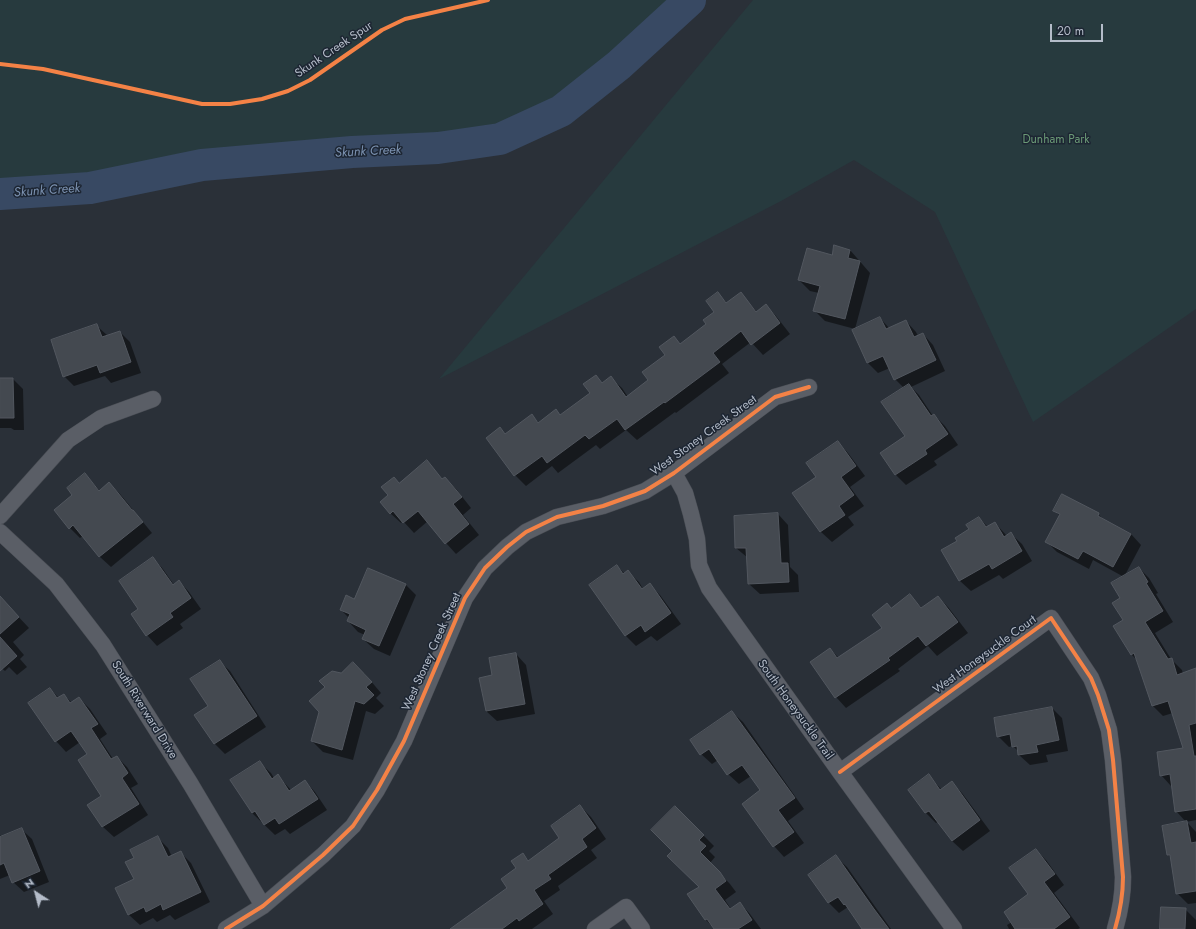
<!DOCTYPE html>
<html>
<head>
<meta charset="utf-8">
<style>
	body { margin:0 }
	#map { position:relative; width:1196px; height:929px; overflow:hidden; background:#2a3038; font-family:Jost,sans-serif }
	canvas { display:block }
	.north { position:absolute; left:16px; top:873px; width:40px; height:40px; -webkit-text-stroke:3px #1d2633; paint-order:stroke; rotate:324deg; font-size:11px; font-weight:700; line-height:16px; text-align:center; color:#b4bcc9 }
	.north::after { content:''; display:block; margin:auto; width:14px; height:18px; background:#b4bcc9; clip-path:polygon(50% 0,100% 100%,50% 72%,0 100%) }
	.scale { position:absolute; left:1050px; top:24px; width:53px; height:18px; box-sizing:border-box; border:2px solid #b4bcc9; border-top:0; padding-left:5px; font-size:12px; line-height:14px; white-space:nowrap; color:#b4bcc9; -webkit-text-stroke:3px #1d2633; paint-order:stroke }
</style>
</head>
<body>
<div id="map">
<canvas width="1196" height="929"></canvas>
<div class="north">N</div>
<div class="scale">20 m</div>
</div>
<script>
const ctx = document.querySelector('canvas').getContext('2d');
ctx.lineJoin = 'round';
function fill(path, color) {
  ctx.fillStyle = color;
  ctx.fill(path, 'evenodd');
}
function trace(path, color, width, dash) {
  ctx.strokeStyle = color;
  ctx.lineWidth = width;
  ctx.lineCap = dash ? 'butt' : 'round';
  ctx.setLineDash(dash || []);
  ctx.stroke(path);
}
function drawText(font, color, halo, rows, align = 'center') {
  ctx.font = font + ' Jost,sans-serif';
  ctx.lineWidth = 3;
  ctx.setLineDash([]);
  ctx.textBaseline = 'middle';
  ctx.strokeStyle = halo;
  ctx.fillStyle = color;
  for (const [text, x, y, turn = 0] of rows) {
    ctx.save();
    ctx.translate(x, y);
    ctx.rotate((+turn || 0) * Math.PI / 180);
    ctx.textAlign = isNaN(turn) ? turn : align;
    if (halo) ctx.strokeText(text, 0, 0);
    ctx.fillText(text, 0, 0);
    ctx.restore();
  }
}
fill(new Path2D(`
	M0 0H690L619 65 561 111 500 139 438 148 352 152 202 165 90 188 0 194Z
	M753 0H1196V309L1033 422 935 212 854 160 781 201 439 379Z`), '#273a3e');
fill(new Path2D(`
	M850 250 870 273 855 329 825 321 814 310 819 293 810 291 799 280 833 256Z
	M740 293 757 312 766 306 776 316 790 334 763 355 751 342 722 364 729 373 676 413 675 412 637 440 626 430 600 449 596 445 558 473 552 466 526 486 515 475 487 438 500 429 506 435 532 416 539 423 560 415 591 393 596 376 603 384 611 378 622 388 628 397 649 381 666 355 674 338 681 345 707 324 715 312 718 294 727 303Z
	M880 318 890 329 906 321 916 332 918 336 923 334 933 345 945 371 911 387 919 395 933 416 934 415 945 426 958 445 934 461 937 465 906 485 896 475 881 454 906 437 904 388 895 379 890 368 878 373 868 363 853 331Z
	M97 326 108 336 120 332 130 342 141 373 111 383 105 376 74 386 64 376Z
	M13 379 23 389 24 430H14L11 428H0V382Z
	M838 442 848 453 865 476 850 487 864 506 848 517 854 525 832 542 821 532 794 494 817 477Z
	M427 462 443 480 445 478 456 489 471 508 463 515 479 535 456 554 446 543 428 521 414 533 403 521 401 523 390 513 399 484Z
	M85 474 100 491 109 484 120 494 152 533 111 567 100 557 83 536 80 538 70 528 74 495Z
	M1055 510 1098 514 1105 521 1131 534 1141 545 1124 577 1093 560 1089 569 1057 552 1047 542 1060 516Z
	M778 514 788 525 790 567 798 575 799 592 760 594 749 584 748 558 736 548Z
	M979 518 988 527 995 523 1007 536 1011 534 1022 544 1032 561 1003 579 999 575 971 591 960 581 942 550 958 541 970 530Z
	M153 558 163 569 174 585 179 581 189 592 201 609 180 624 183 628 157 646 147 635 132 614 139 609Z
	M617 566 625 574 628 572 639 582 643 589 650 585 660 595 681 624 657 641 651 636 636 646 626 636 590 585Z
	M1139 568 1149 578 1158 593 1156 594 1173 622 1155 633 1171 659 1182 670 1183 674 1196 669V820L1186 822 1176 811 1172 785 1171 786 1161 775 1185 749 1173 713 1163 716 1153 706 1138 661 1131 654 1124 620 1121 599Z
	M406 585 416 595 390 656 374 649 363 639 365 635 358 632 348 621 349 618 341 610 355 600Z
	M910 595 922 608 938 597 948 607 968 633 937 656 928 646 898 669 900 671 846 708 836 697 812 662 830 649 839 658 883 628 891 609Z
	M0 597 29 628 13 642 24 655 20 659 27 667 17 675 9 667 5 671 0 667Z
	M516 654 526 665 535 714 497 721 486 711 494 676Z
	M219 661 230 671 266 727 225 754 215 744 209 706Z
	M364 673 381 693 376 698 384 706 375 714 366 711 353 760 323 752 312 741Z
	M50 689 59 698 64 695 72 703 79 698 90 709 107 734 100 739 113 759 117 757 127 767 138 784 131 788 148 815 114 837 103 827 89 805 103 796 88 754 80 742 66 752 56 741Z
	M1052 708 1062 718 1068 751 1046 755 1048 762 1030 765 1019 755V752L1013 746 1009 747 998 736Z
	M732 712 743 722 804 809 788 821 804 843 784 857 774 846 743 804 762 790 751 776 739 784 728 774 718 760 712 764 701 754Z
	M260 763 271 773 274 778 278 776 291 790 305 781 315 792 327 810 290 834 285 829 275 835 252 813 232 781Z
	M929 776 942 790 952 783 962 793 990 831 963 851 952 841 938 822 936 823 926 813 909 790Z
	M580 806 591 817 606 839 591 850 597 858 558 886 560 890 544 901 553 914 532 929H451L509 888 518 868 522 854 529 861 560 839Z
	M675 807 714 846 709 851 715 857 710 863 730 884 736 892 725 900 731 909 740 903 750 914 761 929H715L706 920 700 887 674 851Z
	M1187 822 1196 832V903L1188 904 1177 893 1172 858 1168 855Z
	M21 829 32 839 49 882 24 892 13 882 10 875 0 879V835L2 837Z
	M157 837 168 848 172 857 180 852 191 863 210 902 175 920 170 915 157 922 153 918 140 925 129 915 116 888 135 879V858Z
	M1036 850 1046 860 1064 885 1054 893 1080 928 1078 929H1009L1007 925 1012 922 1030 894Z
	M836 857 847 867 891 929H863L848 907 839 913 829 903 810 876Z
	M1185 909 1196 920V929H1161Z`), '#0007');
trace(new Path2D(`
	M0 194 90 188 202 165 352 152 438 148 500 139 561 111 619 65 690 0`), '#384963', 32);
const building = new Path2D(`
	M834 245 850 250 848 258 860 261 845 319 813 311 820 286 798 280 807 248 832 255Z
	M718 292 726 303 741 292 756 312 766 304 780 323 751 345 741 331 713 353 720 362 665 403 664 402 625 430 617 419 589 439 585 435 547 463 542 456 514 476 486 438 500 427 505 434 532 414 538 423 556 409 560 415 590 393 583 384 596 375 602 383 611 376 626 397 648 380 642 372 665 355 659 347 674 336 680 344 706 324 703 320 714 312 706 301Z
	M880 317 886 329 906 320 914 337 923 333 936 360 894 380 883 356 867 363 852 330Z
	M97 324 102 337 120 331 131 362 100 373 97 365 63 377 51 340Z
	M0 378H13L14 418H0Z
	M909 384 931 416 934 414 948 434 925 450 927 454 895 475 880 453 905 436 881 402Z
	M838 441 856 466 841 477 854 495 839 506 845 515 820 532 792 493 816 477 806 463Z
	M427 460 442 479 445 477 462 497 453 504 469 524 445 544 418 511 403 523 393 511 390 514 380 502 388 495 381 487 394 477 399 483Z
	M85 473 99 491 109 482 132 510H133L143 522 99 557 73 525 69 529 54 510 72 495 67 488Z
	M1062 494 1099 513 1098 516 1131 534 1113 567 1083 551 1078 559 1045 542 1060 514 1053 511Z
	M778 513 781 563H788L789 582 748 584 746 548H735L734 516Z
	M979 517 986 527 995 522 1004 537 1011 532 1022 551 992 569 989 564 959 581 941 550 957 541 955 538 969 529 966 525Z
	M153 557 173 585 179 580 191 598 170 613 173 617 146 636 131 614 138 609 119 581Z
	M617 565 623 574 628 570 642 589 650 583 671 613 645 632 641 625 625 636 589 585Z
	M1139 567 1148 582 1146 583 1163 611 1145 622 1168 659 1172 658 1177 675 1196 668V723L1189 725 1194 756H1196V809L1175 812 1170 774 1160 776 1157 752 1183 748 1168 701 1152 706 1134 653 1131 655 1113 626 1123 620 1112 603 1120 598 1111 583Z
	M368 568 406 584 379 646 362 639 366 630 347 621 350 614 340 610 346 595 354 599Z
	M910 594 921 608 938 596 958 622 926 646 918 636 888 658 890 660 835 698 810 662 830 648 837 658 882 628 872 615 887 603 891 608Z
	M0 596 19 617 0 634Z
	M0 637 17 656 0 671Z
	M516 653 525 704 486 711 479 678 492 675 489 658Z
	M220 660 257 716 214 744 194 715 208 706 190 679Z
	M353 662 372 682 366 687 374 695 364 704 355 701 342 750 311 741 319 712 309 701 325 687 319 681 332 671 341 673Z
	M50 688 57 698 64 694 70 703 79 697 98 724 91 728 111 759 117 756 128 773 122 778 139 804 102 827 87 805 101 796 78 760 87 754 71 731 55 742 28 703Z
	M1052 707 1059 740 1036 745 1038 752 1018 755 1017 746 1012 747 1010 734 997 737 994 718Z
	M732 711 795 798 778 810 794 832 773 847 742 804 760 790 742 765 727 775 709 749 700 755 690 740Z
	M260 761 272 779 278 774 289 791 305 780 318 799 279 824 275 818 264 825 255 811 252 813 230 780Z
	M929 774 940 790 952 781 980 820 952 841 929 811 925 813 908 790Z
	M580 805 596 828 582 839 587 847 548 875 551 879 534 890 543 904 519 921 517 918 502 929H450L507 888 501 879 516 868 511 861 523 853 528 861 559 838 551 826Z
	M675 806 704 835 699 840 706 846 700 852 720 872 726 881 715 889 730 909 740 902 752 920 738 929H714L707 919 705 920 687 894 699 887 667 856 672 851 651 830Z
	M1187 821 1191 843 1196 842V891L1176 894 1170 855H1167L1162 826Z
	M22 828 40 871 12 883 4 863 0 865V837Z
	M158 836 168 857 181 851 201 892 163 910 161 904 146 912 144 907 128 915 115 888 134 879 125 862 134 858 130 850Z
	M1036 849 1055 874 1044 882 1070 917 1054 929H1015L1004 912 1028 894 1009 868Z
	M836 855 874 909 889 929H862L845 904 844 905 838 897 828 903 808 875Z
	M1161 907 1186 908 1185 929H1160Z`);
fill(building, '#444950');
trace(building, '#52575f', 1);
const street = new Path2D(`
	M674 473 685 493 691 514 697 539 699 565 709 588 840 772 954 929
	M0 516 68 440 101 418 153 399
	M0 532 56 584 103 645 190 783 263 906
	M840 772 1051 618 1091 678 1098 695 1109 730 1113 760 1123 877C1123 894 1120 912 1115 929
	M226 929 263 906 323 855 353 826 377 790 404 741 465 598 485 568 507 547 526 532 557 517 603 506 645 491 674 473 775 397 809 387
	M595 929 626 907 642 929`);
trace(street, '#484c53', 17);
trace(street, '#5a5e66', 16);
trace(new Path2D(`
	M0 64 43 69 202 104H230L262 99 288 91 310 80 382 30 405 19 488 0
	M840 772 1051 618 1091 678 1098 695 1109 730 1113 760 1123 877C1123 894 1120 912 1115 929
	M226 929 263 906 323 855 353 826 377 790 404 741 465 598 485 568 507 547 526 532 557 517 603 506 645 491 674 473 775 397 809 387`), '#f48246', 4);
drawText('12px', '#b4bcc9', '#1d2633', [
	["Skunk Creek Spur",334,50,-34],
	["West Stoney Creek Street",704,436,-36],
	["West Stoney Creek Street",432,652,-66],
	["West Honeysuckle Court",985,655,-36],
	["South Riverward Drive",144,710,58],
	["South Honeysuckle Trail",795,710,54]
]);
drawText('12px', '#6b9a76', '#1d2633', [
	["Dunham Park",1056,140]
]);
drawText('italic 13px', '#7c92b1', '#1d2633', [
	["Skunk Creek",368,152,-3],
	["Skunk Creek",47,191,-4]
]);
</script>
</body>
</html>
